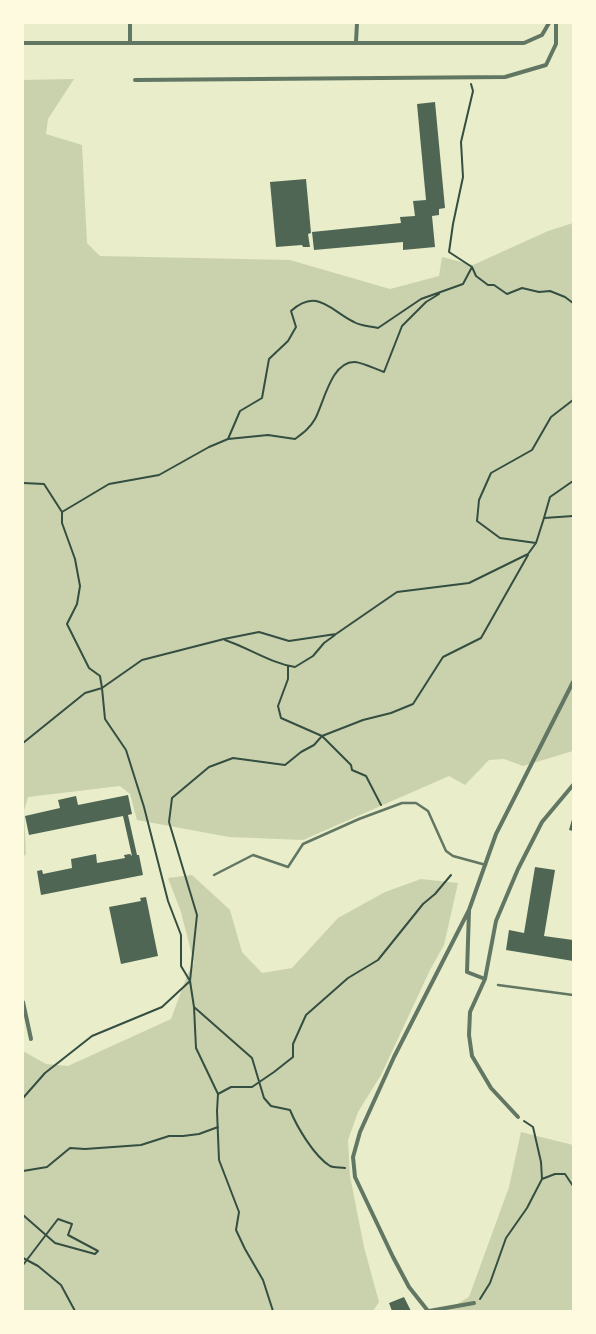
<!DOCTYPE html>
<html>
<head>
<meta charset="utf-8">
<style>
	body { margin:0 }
	#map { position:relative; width:596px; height:1334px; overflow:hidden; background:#e9edc9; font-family:"IBM Plex Serif",serif }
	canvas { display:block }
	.frame { position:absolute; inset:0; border:24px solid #fefae0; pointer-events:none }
</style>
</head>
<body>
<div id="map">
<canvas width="596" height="1334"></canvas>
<div class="frame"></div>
</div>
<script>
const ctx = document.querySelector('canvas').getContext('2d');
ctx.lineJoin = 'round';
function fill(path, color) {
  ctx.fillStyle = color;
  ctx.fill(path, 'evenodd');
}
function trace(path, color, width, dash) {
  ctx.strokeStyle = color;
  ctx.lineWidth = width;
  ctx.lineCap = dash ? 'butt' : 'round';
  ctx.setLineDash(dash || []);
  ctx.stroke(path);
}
fill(new Path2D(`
	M74 79 48 119 46 134 82 145 87 243 100 256 290 260 390 289 439 276 442 257 473 265 548 231 573 223V751L523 766 504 759 489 760 465 785 449 776 303 840 229 837 137 820 130 794 120 786 28 797 24 811 26 854 23 857V80Z
	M192 875 230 910 242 952 262 973 292 968 338 918 385 892 421 879 458 883 444 945 430 970 381 1075 358 1112 348 1140 350 1176 364 1247 379 1302 373 1311H23V1051L46 1064 68 1066 171 1019 188 973 194 963 181 912 168 878Z
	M521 1132 573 1145V1311H445L469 1297 509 1187Z`), '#cad2ad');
fill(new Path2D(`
	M435 102 445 208 439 209V215L432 216 435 247 403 250V242L314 250 312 232 401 223 400 217 415 216 413 201 426 200 417 104Z
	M306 179 311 233 308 234 310 247H303L302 245 276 247 270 182Z
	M128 795 132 814 128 815 137 855H139L143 875 41 895 37 871 42 870 43 874 72 868 71 859 96 854 97 863 125 858 124 855 130 854 132 856 123 816 29 835 25 816 60 808 58 800 76 796 78 805Z
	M573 816V831L569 830Z
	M535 867 555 870 544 936 573 940V961L506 950 509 930 524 933Z
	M146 897 158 956 121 964 109 907 141 901 140 898Z
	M404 1297 411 1311H392L389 1303Z`), '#4f6655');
trace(new Path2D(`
	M472 267 476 276 488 285H494L507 294 522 288 539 292 550 291 565 297 573 303
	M228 439 268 435 295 439C303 433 310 428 315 419 324 403 331 361 355 362 364 363 375 369 384 372L402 326 426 302 439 294
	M23 483 44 484 62 512V523L75 559 80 586 77 604 67 624 89 668 100 676 102 688 85 693 23 743
	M62 512 109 484 159 475 209 447 228 439 240 411 262 398 269 359 288 341 296 327 291 311C317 287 331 311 354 322 360 326 370 326 378 328L421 299 463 284 472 267 449 252 453 224 463 177 461 142 473 91 471 84
	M544 518 550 497 573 481
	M536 543 544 518 573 516
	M225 640C249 648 270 663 295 667L313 656 324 643 335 635
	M288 666V679L278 706 281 718 322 736 351 765 352 770 366 776 381 805
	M194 1007 252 1058 264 1098 271 1106 290 1110C297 1127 314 1156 330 1166 334 1168 341 1167 345 1168
	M218 1094 231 1087H252L274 1072 293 1057V1044L306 1015 348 978 378 960 423 904 435 894 451 875
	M23 1098 45 1073 92 1036 162 1007 190 981 197 915 169 822 172 798 209 767 233 758 285 765 301 752 314 745 322 736 363 720 391 713 413 704 443 657 481 638 528 555
	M524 1121 533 1127 541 1162 542 1179
	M23 1171 47 1167 70 1148 85 1149 141 1145 169 1136H183L199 1134 218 1127
	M23 1215 55 1243 95 1254 98 1251 68 1235 72 1224 58 1219 23 1265
	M23 1258 38 1266 61 1285 75 1311
	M480 1299 490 1283 506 1238 527 1208 542 1179 555 1174H565L573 1186
	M273 1311 263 1280 245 1249 236 1230 239 1212 219 1160 217 1111 218 1094 196 1048 194 1007 190 981 181 966V935L168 901 144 807 126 750 105 719 102 688 142 660 224 639 259 632 289 641 336 634 397 592 469 583 528 554 536 543 500 538 477 521 479 500 491 473 532 450 551 417 573 400`), '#344e41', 2);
trace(new Path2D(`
	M214 875 253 855 288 867 303 844 359 819 402 803H416L428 811 446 851 453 856 486 865
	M498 985 573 995`), '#617663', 2.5);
trace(new Path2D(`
	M130 42V23
	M356 42 357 23
	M23 43H524L542 35 549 23
	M135 80 505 77 546 65 556 44V23
	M469 911 467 972 485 979
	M23 1002 31 1039
	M518 1117 491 1088 472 1056 469 1035 470 1012 485 979 496 921 518 869 542 822 573 785
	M428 1311 409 1287 393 1257 355 1177 353 1157 360 1132 394 1057 469 910 496 834 573 682
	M429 1311 474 1303`), '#617663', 4);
</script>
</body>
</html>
